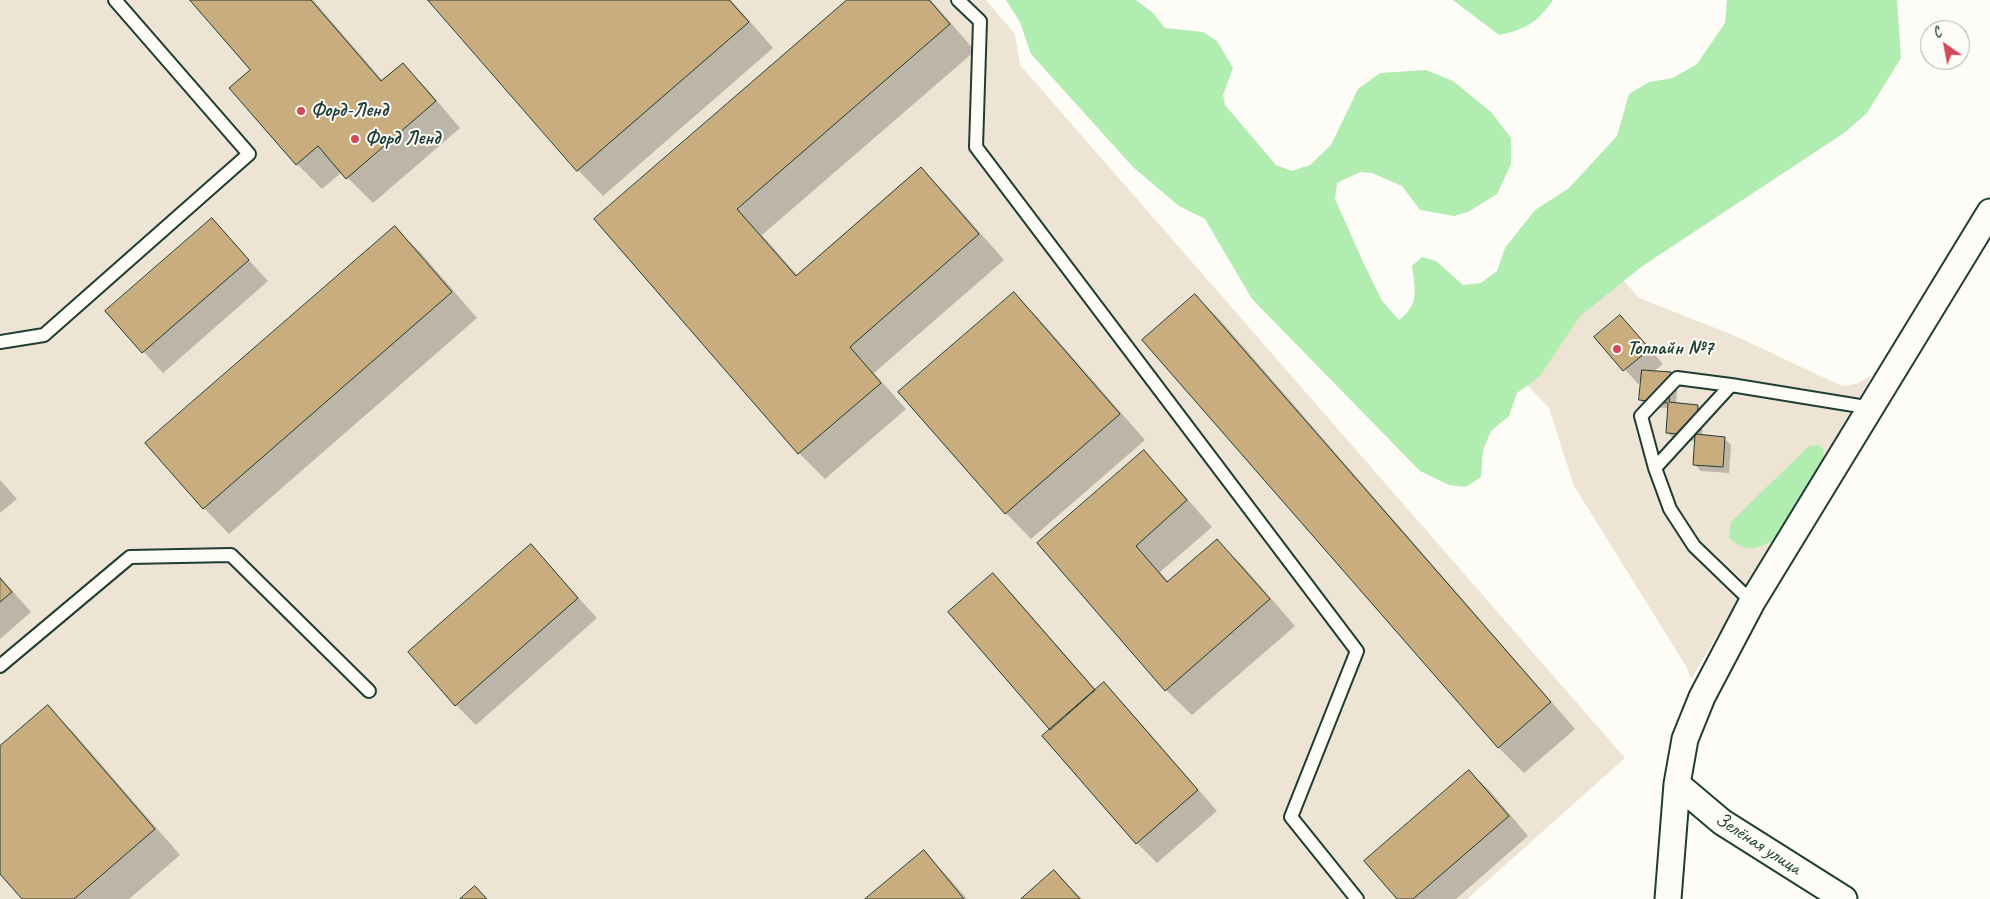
<!DOCTYPE html>
<html>
<head>
<meta charset="utf-8">
<style>
	body { margin:0 }
	#map { position:relative; width:1990px; height:899px; overflow:hidden; background:#fdfcf7; font-family:Caveat,sans-serif }
	canvas { display:block }
	.north { position:absolute; left:1920px; top:20px; width:50px; height:50px; box-sizing:border-box; background:#fdfcf7; border:1px solid #a4b0a9; border-radius:50%; rotate:327deg; font-size:14px; font-weight:700; line-height:20px; text-align:center; color:#1f3d34 }
	.north::after { content:''; display:block; margin:auto; width:18px; height:22px; background:#d1495b; clip-path:polygon(50% 0,100% 100%,50% 72%,0 100%) }
</style>
</head>
<body>
<div id="map">
<canvas width="1990" height="899"></canvas>
<div class="north">С</div>
</div>
<script>
const ctx = document.querySelector('canvas').getContext('2d');
ctx.lineJoin = 'round';
function fill(path, color) {
  ctx.fillStyle = color;
  ctx.fill(path, 'evenodd');
}
function trace(path, color, width, dash) {
  ctx.strokeStyle = color;
  ctx.lineWidth = width;
  ctx.lineCap = dash ? 'butt' : 'round';
  ctx.setLineDash(dash || []);
  ctx.stroke(path);
}
function drawText(font, color, halo, rows, align = 'center') {
  ctx.font = font + ' Caveat,sans-serif';
  ctx.lineWidth = 4;
  ctx.setLineDash([]);
  ctx.textBaseline = 'middle';
  ctx.strokeStyle = halo;
  ctx.fillStyle = color;
  for (const [text, x, y, turn = 0] of rows) {
    ctx.save();
    ctx.translate(x, y);
    ctx.rotate((+turn || 0) * Math.PI / 180);
    ctx.textAlign = isNaN(turn) ? turn : align;
    if (halo) ctx.strokeText(text, 0, 0);
    ctx.fillText(text, 0, 0);
    ctx.restore();
  }
}
fill(new Path2D(`
	M0 0H986L1015 34 1020 65 1625 758 1467 899H0Z
	M1590 242 1639 298 1733 335 1842 386 1856 384 1872 375 1824 459 1691 679 1686 666 1574 486 1549 408 1485 340Z`), '#ede4d3');
fill(new Path2D(`
	M1006 0H1136L1153 13 1165 28 1203 32 1217 41 1233 68 1223 95 1225 105 1276 165 1292 171 1310 165 1331 145 1358 89 1380 73 1426 70 1453 81 1491 112 1511 138V164L1497 194 1468 212 1454 216 1420 210 1402 186 1372 173 1360 172 1337 183 1335 199 1363 262 1382 301 1399 320C1420 304 1415 290 1412 266L1422 257 1436 261 1463 285 1481 283 1497 271 1505 248 1535 210 1569 188 1617 136 1629 94 1649 82 1673 78 1697 64 1725 23 1727 0H1897L1901 58 1867 113 1844 133 1644 265 1580 316 1540 376 1517 393 1509 416 1491 431 1483 450 1481 477 1466 487 1449 485 1420 471 1252 299 1205 219 1179 206 1133 167 1031 54 1020 22Z
	M1453 0H1553C1538 22 1525 30 1499 35Z
	M1819 445 1823 449 1824 459 1773 541C1755 549 1745 553 1729 538L1731 522 1809 446Z`), '#b1ecb0');
fill(new Path2D(`
	M191 0H313L383 81 403 65 428 90 460 128 373 203 342 172 322 189 297 164 252 70Z
	M430 0H731L773 48 603 196 578 170Z
	M849 0H931L975 51 762 235 798 276 921 168 946 194 1004 260 874 373 906 409 825 479 799 453 596 220Z
	M212 220 268 281 163 373 107 311Z
	M395 228 421 253 477 318 229 534 204 508Z
	M1014 293 1039 319 1145 440 1031 539 1006 513Z
	M1195 295 1221 321 1575 729 1524 773 1498 747Z
	M1620 316 1663 364 1653 372 1671 373 1678 380 1676 404 1698 406 1704 413 1702 436 1724 438 1731 445 1729 473 1701 471 1694 464 1696 441 1674 439 1667 432 1669 408 1647 407 1640 400 1642 381 1638 384 1596 337Z
	M1144 452 1169 478 1212 527 1160 572 1169 582 1217 541 1243 566 1295 626 1192 715 1166 690 1038 543Z
	M0 480 17 499 0 513Z
	M530 545 597 618 476 725 456 705Z
	M993 575 1013 595 1096 690 1104 684 1124 704 1217 811 1157 863 1137 843Z
	M0 577 31 612 0 639Z
	M48 707 73 732 180 855 129 899H24L0 872V748Z
	M1469 771 1490 791 1528 836 1456 899H1399Z
	M924 852 949 878 967 899H867Z
	M1054 871 1082 899H1023Z`), '#0003');
const building = new Path2D(`
	M190 0H311L381 81 403 63 436 101 346 179 318 146 296 165 229 88 250 70Z
	M428 0H729L749 22 577 171Z
	M847 0H929L950 24 737 209 796 276 921 167 979 234 850 347 881 383 798 454 594 219Z
	M212 218 249 260 142 353 105 311Z
	M395 226 452 292 203 509 145 443Z
	M1014 292 1120 414 1005 514 898 392Z
	M1195 294 1551 702 1498 748 1142 340Z
	M1620 315 1650 349 1623 371 1594 337Z
	M1642 370 1671 372 1669 402 1698 405 1696 434 1725 437 1723 467 1693 465 1695 435 1666 433 1668 403 1639 400Z
	M1144 450 1187 500 1136 546 1167 582 1217 539 1270 599 1165 691 1037 543Z
	M531 544 578 598 455 706 408 652Z
	M993 573 1095 690 1050 730 948 612Z
	M0 578 12 592 0 602Z
	M1104 682 1198 790 1136 844 1042 736Z
	M48 705 155 829 74 899H22L0 874V746Z
	M1469 770 1509 816 1413 899H1397L1364 861Z
	M924 850 964 899H865Z
	M1054 870 1080 899H1021Z
	M475 886 487 899H460Z`);
fill(building, '#c9ad7e');
trace(building, '#1f3d34', 1);
const service = new Path2D(`
	M958 0 980 21 976 147 1357 651 1291 817 1357 899
	M0 342 44 335 249 154 115 0
	M1655 468 1641 416 1677 378 1731 385
	M1752 602 1694 546 1670 509 1655 468 1731 385 1872 408
	M0 666 130 557 231 555 369 691`);
const minor = new Path2D(`
	M1677 784 1722 822 1844 899
	M1668 899 1677 784 1685 739 1702 697 1752 602 1990 212`);
trace(service, '#1f3d34', 16);
trace(minor, '#1f3d34', 29);
trace(service, '#fdfcf7', 12);
trace(minor, '#fdfcf7', 25);
for (const [x, y, r, color] of [
	[301,111,5,"#d1495b"],
	[355,139,5,"#d1495b"],
	[1617,349,5,"#d1495b"]
]) {
  const dot = new Path2D();
  dot.arc(x, y, r, 0, 2 * Math.PI);
  ctx.fillStyle = color;
  ctx.fill(dot);
  trace(dot, '#fdfcf7', 2);
}
drawText('bold 20px', '#1f3d34', '#fdfcf7', [
	["Форд-Ленд",311,111],
	["Форд Ленд",365,139],
	["Топлайн №7",1627,349]
], 'left');
drawText('20px', '#1f3d34', '#fdfcf7', [
	["Зелёная улица",1758,844,33]
]);
</script>
</body>
</html>
